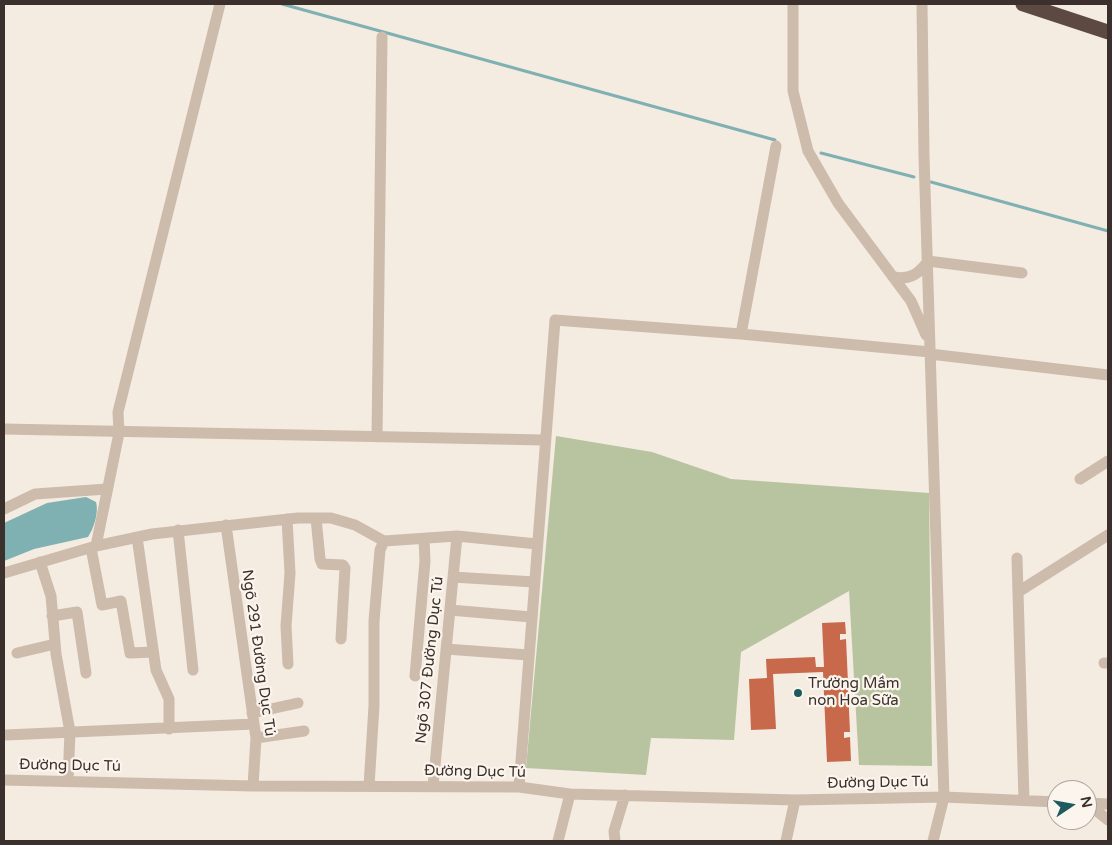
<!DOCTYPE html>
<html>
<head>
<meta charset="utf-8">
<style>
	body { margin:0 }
	#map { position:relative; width:1112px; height:845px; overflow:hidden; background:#f4ebe1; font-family:"Varela Round",sans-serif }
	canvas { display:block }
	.frame { position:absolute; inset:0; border:5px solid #3b302b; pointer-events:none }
	.north { position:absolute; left:1047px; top:780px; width:50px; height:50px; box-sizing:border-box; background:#fbf5ee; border:1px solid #aea6a0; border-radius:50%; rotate:78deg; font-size:14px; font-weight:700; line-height:20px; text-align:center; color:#3b302b }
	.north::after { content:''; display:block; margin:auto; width:18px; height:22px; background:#1f5a5e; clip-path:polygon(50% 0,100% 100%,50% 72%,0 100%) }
</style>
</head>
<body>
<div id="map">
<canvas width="1112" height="845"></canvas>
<div class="frame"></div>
<div class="north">N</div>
</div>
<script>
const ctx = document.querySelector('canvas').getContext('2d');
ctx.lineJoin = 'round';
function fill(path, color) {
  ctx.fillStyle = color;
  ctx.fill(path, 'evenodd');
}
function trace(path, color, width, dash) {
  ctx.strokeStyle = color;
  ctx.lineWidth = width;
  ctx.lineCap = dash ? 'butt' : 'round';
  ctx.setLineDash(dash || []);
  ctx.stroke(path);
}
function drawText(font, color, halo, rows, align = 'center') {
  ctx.font = font + ' "Varela Round",sans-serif';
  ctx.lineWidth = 4.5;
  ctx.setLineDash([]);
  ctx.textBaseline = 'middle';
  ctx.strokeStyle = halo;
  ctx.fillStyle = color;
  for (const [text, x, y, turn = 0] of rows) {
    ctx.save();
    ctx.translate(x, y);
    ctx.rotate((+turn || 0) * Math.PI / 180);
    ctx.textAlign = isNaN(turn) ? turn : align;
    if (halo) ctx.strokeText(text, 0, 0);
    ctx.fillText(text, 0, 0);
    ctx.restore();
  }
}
fill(new Path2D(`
	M556 436 652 452 731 479 929 493 932 766 859 765 849 591 741 652 734 740 651 738 646 775 526 768Z`), '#b8c4a0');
fill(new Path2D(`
	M86 497 96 502C99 512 94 528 88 537L34 549 4 561V523L47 503Z`), '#7fb0b2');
trace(new Path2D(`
	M282 4 775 140
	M821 153 914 177
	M931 182 1108 231`), '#7fb0b2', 3);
fill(new Path2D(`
	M845 622 846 634H840V640L846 639 848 683H842L843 689 848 688 850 732H844V738L850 737 851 761 827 762 823 672 773 674 776 729 751 730 749 679 767 678 766 659 815 657 816 667H824L822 623Z`), '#c8694b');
trace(new Path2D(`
	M793 4V91L808 151 838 203 911 301 926 335
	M922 4 924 156 944 797 933 841
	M894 277C910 280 919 274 928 261L1022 273
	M741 334 776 146
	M930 354 1108 375
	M4 429 544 440
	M377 437 382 37
	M1080 479 1108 461
	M4 509 35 494 107 489
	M316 518 320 559 322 564 343 565 345 568 341 639
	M287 519 290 573 286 626 288 664
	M226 525 256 738 253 786
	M178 530 193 670
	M137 537 156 670 169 699V729
	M96 546 119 433 118 412 220 4
	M91 548 102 605 121 601 130 653 153 652
	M1017 558 1024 800
	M40 562 51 596 56 654 70 732 68 781
	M4 573 96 546 152 534 298 518H331L355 525 384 541 457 536 537 544
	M453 577 534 582
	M1018 592 1108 535
	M450 610 531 617
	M52 616 77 612 86 673
	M446 649 528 655
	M17 653 55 644
	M1104 663H1108
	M415 676 425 561 424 539
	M252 713 298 703
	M6 735 254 724
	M256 738 304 731
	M4 780 253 786 519 787 570 794 795 800 944 797 1057 802
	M369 786 374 706V621L380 550 384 541
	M433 786 457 536
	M519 787 555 320 741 334 930 352
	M1087 803 1108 820
	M1087 803 1108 804
	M558 841 570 794
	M615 841 614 831 625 795
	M786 841 795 800`), '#cdbbac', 11);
trace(new Path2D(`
	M1023 4 1108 32`), '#5c4a42', 15);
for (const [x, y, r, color] of [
	[798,693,5,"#1f5a5e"]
]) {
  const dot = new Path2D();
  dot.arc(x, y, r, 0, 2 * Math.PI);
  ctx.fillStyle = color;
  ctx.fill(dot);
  trace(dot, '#fbf5ee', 2);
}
drawText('15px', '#3b302b', '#fbf5ee', [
	["Ngõ 291 Đường Dục Tú",258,653,82],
	["Ngõ 307 Đường Dục Tú",430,660,-84],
	["Đường Dục Tú",70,766,1],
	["Đường Dục Tú",475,772,1],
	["Đường Dục Tú",878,783,-1]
]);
drawText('15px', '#3b302b', '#fbf5ee', [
	["Trường Mầm",808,684],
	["non Hoa Sữa",808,701]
], 'left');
</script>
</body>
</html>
